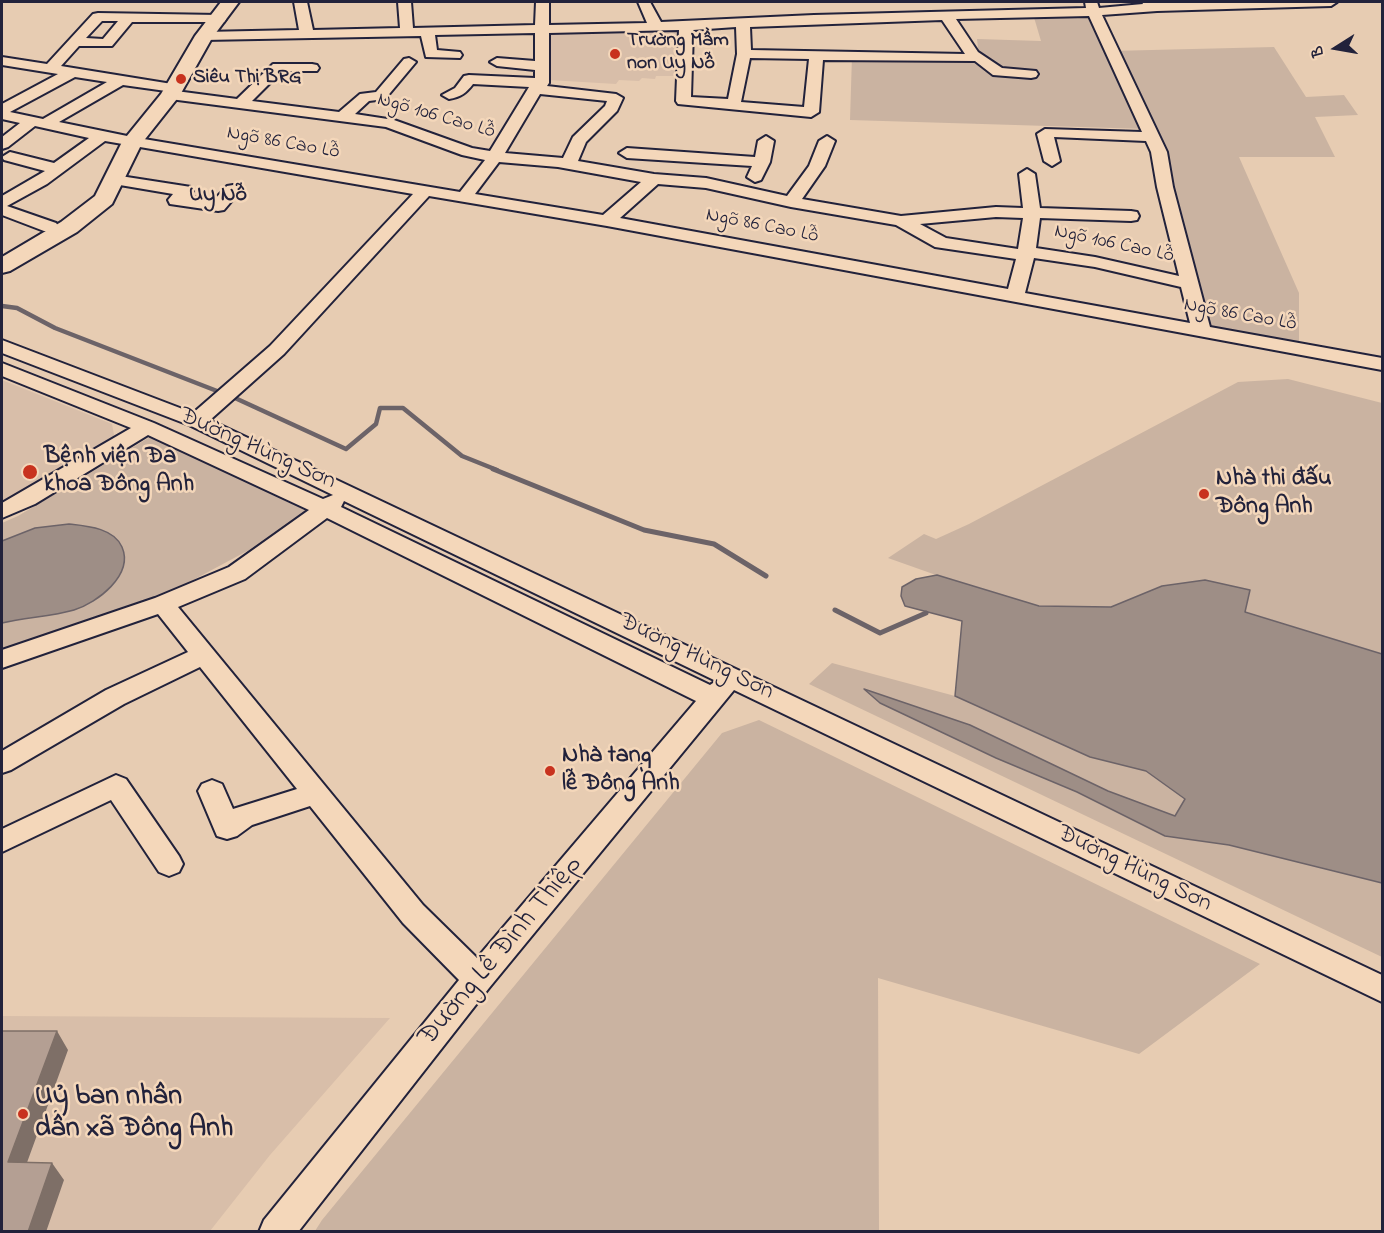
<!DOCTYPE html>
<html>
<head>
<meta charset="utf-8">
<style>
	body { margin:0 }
	#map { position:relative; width:1384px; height:1233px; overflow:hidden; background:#e7ccb2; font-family:"Indie Flower",sans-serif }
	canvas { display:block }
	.frame { position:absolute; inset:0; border:3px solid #22223b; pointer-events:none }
	.north { position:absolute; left:1306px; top:18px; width:60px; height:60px; -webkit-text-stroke:4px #f4d7ba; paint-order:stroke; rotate:259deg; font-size:16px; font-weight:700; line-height:24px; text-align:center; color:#22223b }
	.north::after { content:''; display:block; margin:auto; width:21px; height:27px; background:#22223b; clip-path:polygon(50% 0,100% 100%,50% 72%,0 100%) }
</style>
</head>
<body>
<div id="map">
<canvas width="1384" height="1233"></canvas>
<div class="frame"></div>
<div class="north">B</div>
</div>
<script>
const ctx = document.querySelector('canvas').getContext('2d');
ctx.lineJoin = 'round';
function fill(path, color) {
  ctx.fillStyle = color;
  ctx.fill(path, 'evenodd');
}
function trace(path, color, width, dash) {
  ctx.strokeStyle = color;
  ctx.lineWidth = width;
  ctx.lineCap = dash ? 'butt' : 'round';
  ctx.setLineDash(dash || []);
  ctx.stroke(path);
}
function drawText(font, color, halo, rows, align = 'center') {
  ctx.font = font + ' "Indie Flower",sans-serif';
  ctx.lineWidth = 5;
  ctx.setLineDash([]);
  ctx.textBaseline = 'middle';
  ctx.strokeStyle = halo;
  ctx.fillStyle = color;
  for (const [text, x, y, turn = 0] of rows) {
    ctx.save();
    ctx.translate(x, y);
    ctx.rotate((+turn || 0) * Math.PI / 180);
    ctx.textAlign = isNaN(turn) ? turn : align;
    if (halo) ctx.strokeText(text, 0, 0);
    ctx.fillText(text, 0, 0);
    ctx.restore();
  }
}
fill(new Path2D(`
	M682 30 679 76H656L655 79 642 78 639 81 619 80 616 84 549 80V33Z
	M2 380 112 424 115 440 2 504Z
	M2 1016 390 1018 270 1155 210 1231 2 1232Z`), '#d8bea9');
fill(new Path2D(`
	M1033 14H1094L1111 51 1274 47 1306 97 1344 95 1358 115 1315 117 1335 157H1239L1299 293V349L1202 332 1147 129 850 120 852 56 979 57 977 39 1041 41Z
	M1288 379 1382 403V654L1162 586 1111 607 1039 606 967 586 888 558 924 534 936 539 969 524 1238 382Z
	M150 437 308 508 249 550 167 594 2 653V523L18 516Z
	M832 663 955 696 1090 757 1146 771 1186 799 1175 816 1108 791 866 690 880 703 996 758 1077 792 1165 836 1229 845 1382 883V957L809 684Z
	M759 720 1260 964 1139 1054 878 978 879 1231H315L322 1220 722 733Z`), '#cab3a1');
const water = new Path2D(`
	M69 524C87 526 114 528 122 547 134 575 97 603 74 610 50 617 25 617 2 623V541L35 528Z
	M937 575 1039 606 1111 607 1162 586 1205 580 1250 590 1245 612 1382 654V883L1229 845 1165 836 1077 792 996 758 880 703 864 689 970 725 1108 791 1175 816 1185 799 1146 771 1090 757 955 696 962 621 905 606 901 596 902 587 916 579Z`);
fill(water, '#9e8e86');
trace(water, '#6c6368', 1.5);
trace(new Path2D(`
	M2 306 17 308 55 328 217 391
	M235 398 346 449 376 424 380 408H403L462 456 497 470`), '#6c6368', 4.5);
trace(new Path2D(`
	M493 469 644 530 714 544 766 576
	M835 610 880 633 926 613`), '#6c6368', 5);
const minor = new Path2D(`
	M294 2H307L313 30 400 28 398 2H411L413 28 535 25 536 2H549V25L647 23 638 2H650L661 22 814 15 1086 8 1085 2H1097L1099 8 1143 4 1142 2H1337L1331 6 1157 11 1102 15 1167 152 1173 187 1210 327 1382 358V370L607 226 429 196 284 354 210 420 1382 975V1002L734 690 489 988 298 1232H259L264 1220 459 980 403 923 310 806 252 825 237 836 227 839 217 836 198 791 202 784 212 780 222 784 233 809 297 789 200 667 124 704 11 770 2 773V751L106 690 188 652 158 614 2 668V650L155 598 229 567 309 510 148 435 35 504 2 518V503L131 428 2 376V363L154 423 323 499 333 495 189 425 2 353V340L193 413 270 346 413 194 105 141 47 184 7 206 56 223 59 227 56 231H44L2 215V196L45 171 4 160 2 157 10 152 54 163 89 138 35 126 8 147 2 149V137L20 123 2 119V104L58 74 2 65V57L47 64 93 14 98 13 219 15 226 19 224 22H132L112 46H79L61 66 172 84 179 88 176 91 237 99 273 64H312L317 65 319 68 317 71H282L252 101 339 112 360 94 376 92 404 59 409 58 416 62 385 99 369 101 355 114 394 120 472 148 490 151 529 87 473 84C466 93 461 97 449 99L442 95 455 88 464 76 469 75 535 78V70L497 66 490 62 497 58 535 61V33L435 35 437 50 460 52 462 55 460 58 426 57 421 36 204 40 197 36 204 32 299 30ZM1089 16 1142 132 1045 129 1037 134 1044 161 1052 166 1060 161 1054 137 1146 141 1151 152 1157 187 1179 276 1095 257 1036 248 1040 218 1131 221 1137 220 1139 216 1137 212 1131 211 1040 208 1035 174 1027 169 1019 174 1023 208 996 207 901 216 802 199 825 166 835 141 827 136 819 141 809 166 787 196 706 178 654 174 578 161 586 142 617 111 623 98 616 94 547 86 549 83V33L679 30 676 101 678 104 811 117 819 112 823 60 975 61 993 75 1031 78 1036 77 1038 74 1036 71 1002 68 978 52 956 19ZM942 20 965 54 751 50 750 27ZM102 21H118L103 39 86 38ZM736 27 737 54 728 99 691 97 693 30ZM750 58 809 59 804 107 741 102ZM75 77 107 82 43 119 10 112ZM123 85 166 91 163 95 170 99 386 127 462 155 485 160 460 192 132 137 59 122ZM540 94 607 101 605 106 573 137 563 158 505 153ZM499 162 558 167 641 182 603 215 475 194ZM658 184 706 188 791 207 896 225 935 247 1016 259 1008 289 620 218ZM996 217 1023 218 1018 249 946 238 920 224ZM1034 258 1095 267 1181 287 1190 323 1025 293ZM344 501 716 681 710 685 341 507ZM327 518 696 701 477 958 423 905 178 607 245 579Z
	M766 136 774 141 770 162 761 180 755 182 747 177 752 166 627 158 619 153 627 148 755 157 758 141Z
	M114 175 191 187 193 191 189 197 214 200 227 186 233 185 241 190 224 210 218 211 170 204 168 200 173 194 108 183 106 180 108 177Z
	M116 775 126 779 179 856 183 864 179 872 169 876 159 872 111 800 2 852V829Z`);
const major = new Path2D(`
	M221 2H239L212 38 180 95 142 143 112 204 77 232 10 271 2 273V257L61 222 95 196 122 142 161 94 195 36Z`);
trace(minor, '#22223b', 4);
trace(major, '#22223b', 4);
fill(minor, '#f4d7ba');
fill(major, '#f4d7ba');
fill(new Path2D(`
	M57 1031 68 1050 21 1179 8 1162Z
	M52 1163 64 1180 46 1232H28Z`), '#7e6f67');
const building = new Path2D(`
	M2 1031H57L8 1162 52 1163 28 1232H2Z`);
fill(building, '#b49f93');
trace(building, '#7e6f67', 1.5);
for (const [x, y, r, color] of [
	[615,54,6,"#c8321e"],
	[181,79,6,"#c8321e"],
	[30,472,8,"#c8321e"],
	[1204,494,6,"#c8321e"],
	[550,771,6,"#c8321e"],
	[23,1114,6,"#c8321e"]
]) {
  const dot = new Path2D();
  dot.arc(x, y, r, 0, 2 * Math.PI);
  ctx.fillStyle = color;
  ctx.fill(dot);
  trace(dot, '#f4d7ba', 2);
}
drawText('bold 20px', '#22223b', '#f4d7ba', [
	["Trường Mầm",627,42],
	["non Uy Nỗ",627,65],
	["Siêu Thị BRG",193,79]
], 'left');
drawText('20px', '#22223b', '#f4d7ba', [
	["Ngõ 106 Cao Lỗ",436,117,16],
	["Ngõ 86 Cao Lỗ",283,144,10],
	["Ngõ 86 Cao Lỗ",762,227,11],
	["Ngõ 106 Cao Lỗ",1114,245,12],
	["Ngõ 86 Cao Lỗ",1240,316,10]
]);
drawText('bold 22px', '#22223b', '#f4d7ba', [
	["Uy Nỗ",218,196]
]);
drawText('24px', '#22223b', '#f4d7ba', [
	["Đường Hùng Sơn",257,450,24],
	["Đường Hùng Sơn",696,658,26],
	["Đường Hùng Sơn",1134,870,26]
]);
drawText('bold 24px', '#22223b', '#f4d7ba', [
	["Bệnh viện Đa",44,458],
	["khoa Đông Anh",44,486],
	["Nhà thi đấu",1216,480],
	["Đông Anh",1216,508],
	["Nhà tang",562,757],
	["lễ Đông Anh",562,785]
], 'left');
drawText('28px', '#22223b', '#f4d7ba', [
	["Đường Lê Đình Thiệp",502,952,-50]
]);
drawText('bold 28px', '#22223b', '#f4d7ba', [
	["Uỷ ban nhân",35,1098],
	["dân xã Đông Anh",35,1130]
], 'left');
</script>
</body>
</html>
